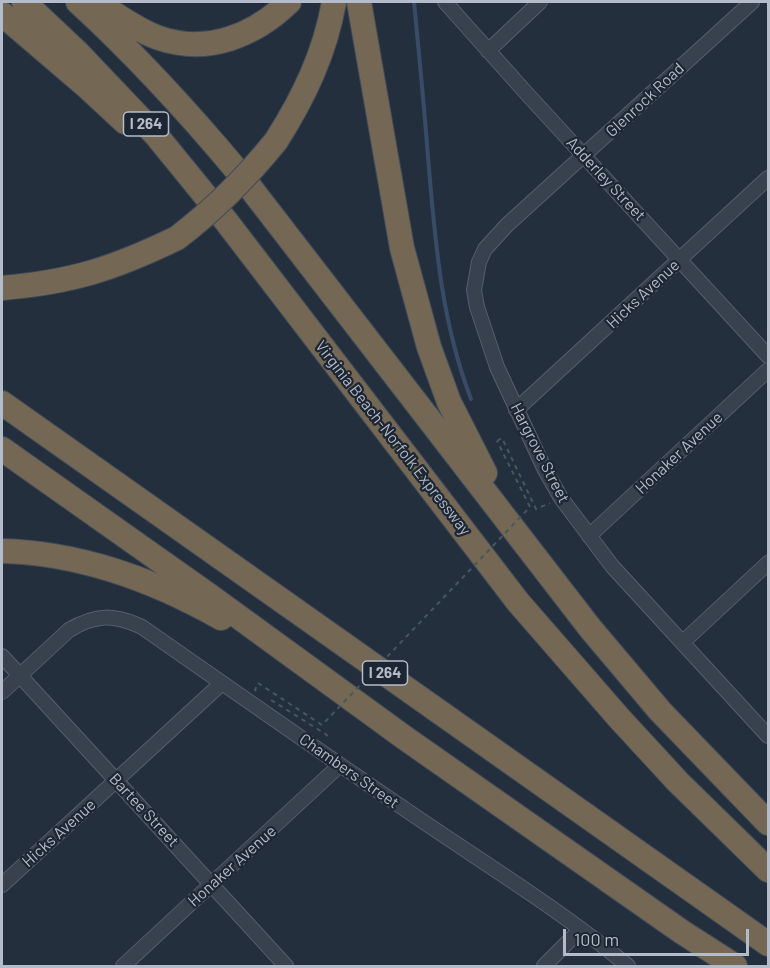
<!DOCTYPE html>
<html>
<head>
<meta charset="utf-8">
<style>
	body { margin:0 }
	#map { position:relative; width:770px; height:968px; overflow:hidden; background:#242f3e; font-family:Barlow,sans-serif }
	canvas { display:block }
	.frame { position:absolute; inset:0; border:3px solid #b4bcc9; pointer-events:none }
	.scale { position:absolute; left:563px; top:929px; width:186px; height:27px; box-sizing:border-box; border:3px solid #b4bcc9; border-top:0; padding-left:8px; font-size:18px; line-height:21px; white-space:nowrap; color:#b4bcc9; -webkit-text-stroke:4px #1d2633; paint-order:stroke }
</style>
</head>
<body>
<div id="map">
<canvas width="770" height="968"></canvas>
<div class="frame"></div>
<div class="scale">100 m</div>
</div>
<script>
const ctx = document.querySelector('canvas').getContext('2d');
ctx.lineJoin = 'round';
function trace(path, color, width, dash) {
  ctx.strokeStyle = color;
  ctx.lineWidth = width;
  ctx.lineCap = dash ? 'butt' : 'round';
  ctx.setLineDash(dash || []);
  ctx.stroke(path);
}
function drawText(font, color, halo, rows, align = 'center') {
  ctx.font = font + ' Barlow,sans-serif';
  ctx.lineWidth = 4.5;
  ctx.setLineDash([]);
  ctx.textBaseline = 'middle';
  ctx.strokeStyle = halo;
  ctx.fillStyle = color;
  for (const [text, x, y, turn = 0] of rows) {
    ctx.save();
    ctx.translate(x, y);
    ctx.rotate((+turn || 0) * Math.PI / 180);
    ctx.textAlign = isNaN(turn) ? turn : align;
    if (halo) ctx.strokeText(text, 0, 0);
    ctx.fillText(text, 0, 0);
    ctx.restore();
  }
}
trace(new Path2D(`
	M414 2C419 53 424 105 428 157 435 240 441 321 471 399`), '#394c67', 4);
const street = new Path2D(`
	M445 2 528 95 768 356
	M752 2 507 225 485 249 479 262 474 290 477 307 497 367 545 470 561 498 612 566 768 736
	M488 51 540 2
	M516 410 768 178
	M589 536 768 370
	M683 642 768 563
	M2 656 286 966
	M2 692 69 630C96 614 114 614 142 627 232 690 322 753 412 814 485 864 561 910 628 966
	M2 885 222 683
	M123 966 340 765
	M544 966 581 929`);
const highway = new Path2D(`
	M24 2 78 53 156 135 226 221 518 602 619 718 678 782 768 870
	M78 2C136 55 188 112 239 173L590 628 660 711 768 823
	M96 2C116 14 136 30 159 38 208 55 255 35 289 2
	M359 2 402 248 429 347 449 402 485 473
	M2 14 84 84 125 122
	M276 141C304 97 325 53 334 2
	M2 288C72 282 113 269 177 238
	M2 403 768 944
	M2 449 210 596 405 738 682 932 735 966
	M2 551C79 553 154 580 221 618`);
trace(street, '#565f6c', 16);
trace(highway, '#434c59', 26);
trace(new Path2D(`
	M497 441 502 438 536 509 550 503
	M256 691 255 690 258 683
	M271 700 327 735 325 738`), '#44595c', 2, [4.5, 4.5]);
trace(street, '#38414e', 14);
trace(highway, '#746855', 24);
const highwayBridge = new Path2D(`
	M177 238C215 209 246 178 276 141`);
trace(highwayBridge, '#434c59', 26, []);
trace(new Path2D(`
	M258 683 322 725 530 507 497 441`), '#44595c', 2, [4.5, 4.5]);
trace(highwayBridge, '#746855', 24);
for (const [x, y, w] of [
	[146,124,45],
	[385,673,45]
]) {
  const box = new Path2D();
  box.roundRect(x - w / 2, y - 12, w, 24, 4.5);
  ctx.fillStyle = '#1d2633';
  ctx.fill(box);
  trace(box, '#b4bcc9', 1.5);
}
drawText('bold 15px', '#b4bcc9', null, [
	["I 264",146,124],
	["I 264",385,673]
]);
drawText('16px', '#b4bcc9', '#1d2633', [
	["Glenrock Road",645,100,-43],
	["Adderley Street",606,179,47],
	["Hicks Avenue",643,294,-43],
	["Virginia Beach-Norfolk Expressway",393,438,52],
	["Hargrove Street",540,453,63],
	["Honaker Avenue",679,453,-43],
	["Chambers Street",349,771,35],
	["Bartee Street",144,810,47],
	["Hicks Avenue",59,833,-42],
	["Honaker Avenue",232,866,-42]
]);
</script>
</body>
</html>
